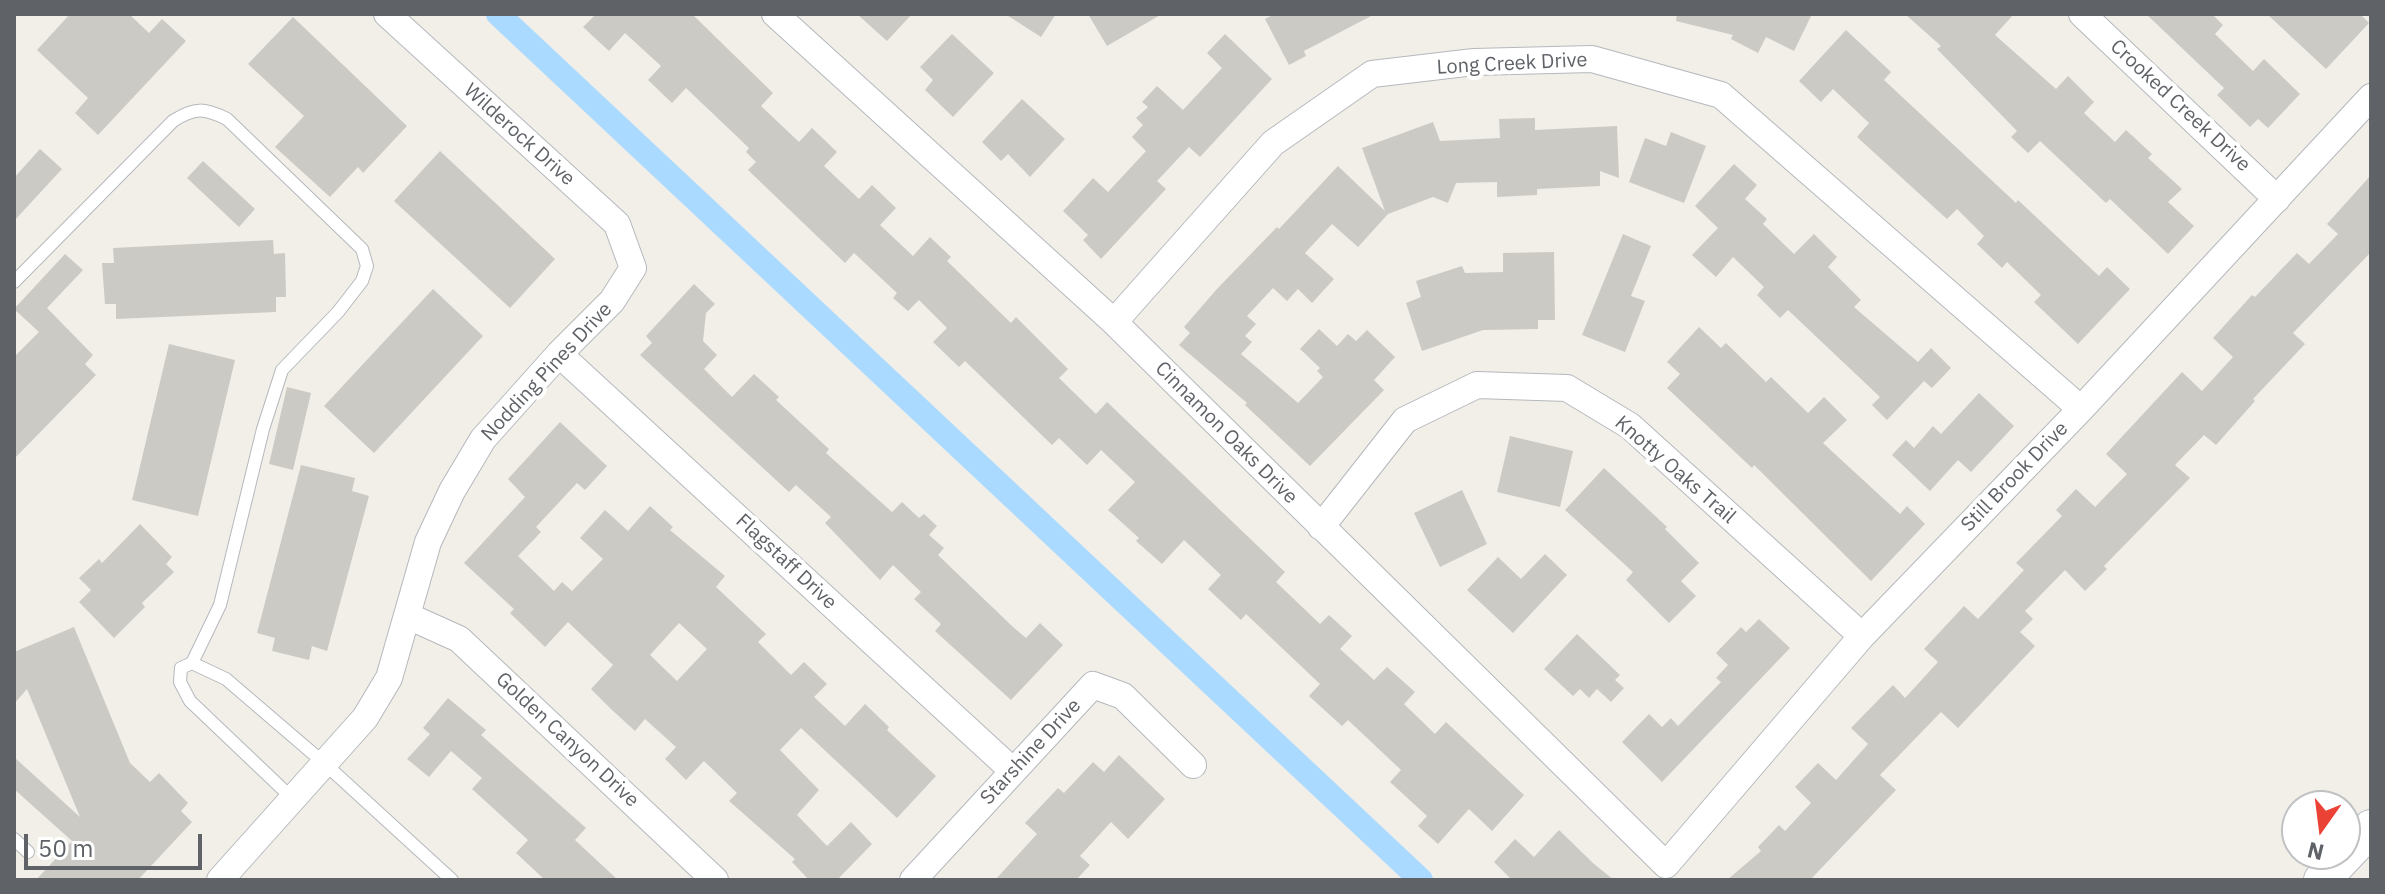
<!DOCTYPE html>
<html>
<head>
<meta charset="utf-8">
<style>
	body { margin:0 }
	#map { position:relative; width:2385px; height:894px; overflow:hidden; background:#f1efe8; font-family:"IBM Plex Sans",sans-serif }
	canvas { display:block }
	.frame { position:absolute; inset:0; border:16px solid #5f6368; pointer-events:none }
	.north { position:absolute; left:2281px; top:790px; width:80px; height:80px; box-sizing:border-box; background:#fff; border:2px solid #bfc1c3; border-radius:50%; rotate:194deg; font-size:22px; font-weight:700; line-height:32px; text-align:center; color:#5f6368 }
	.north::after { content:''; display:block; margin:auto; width:28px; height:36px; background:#ea4335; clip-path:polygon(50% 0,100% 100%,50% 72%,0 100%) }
	.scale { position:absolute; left:24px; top:834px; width:178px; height:36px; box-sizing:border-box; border:4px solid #5f6368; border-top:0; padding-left:10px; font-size:24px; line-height:28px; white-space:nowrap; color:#5f6368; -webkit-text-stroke:6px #fff; paint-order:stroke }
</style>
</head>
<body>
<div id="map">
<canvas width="2385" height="894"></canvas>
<div class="frame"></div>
<div class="north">N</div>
<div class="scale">50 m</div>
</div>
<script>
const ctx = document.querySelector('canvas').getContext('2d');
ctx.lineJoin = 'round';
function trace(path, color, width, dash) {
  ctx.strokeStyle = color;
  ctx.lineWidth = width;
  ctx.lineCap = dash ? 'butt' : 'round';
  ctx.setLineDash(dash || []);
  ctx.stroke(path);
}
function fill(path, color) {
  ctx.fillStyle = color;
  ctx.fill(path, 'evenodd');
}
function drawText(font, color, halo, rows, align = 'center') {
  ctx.font = font + ' "IBM Plex Sans",sans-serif';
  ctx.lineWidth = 8;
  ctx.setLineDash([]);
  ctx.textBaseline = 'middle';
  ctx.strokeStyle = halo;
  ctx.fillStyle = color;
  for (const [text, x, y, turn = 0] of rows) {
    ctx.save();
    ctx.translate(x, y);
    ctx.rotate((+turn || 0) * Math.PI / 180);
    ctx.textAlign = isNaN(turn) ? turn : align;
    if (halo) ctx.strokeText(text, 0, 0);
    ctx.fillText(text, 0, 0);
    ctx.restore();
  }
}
trace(new Path2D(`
	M498 14 1421 880`), '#aadaff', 24);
fill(new Path2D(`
	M70 14H129L149 33 162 19 186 41 98 135 75 113 88 98 37 50Z
	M596 14H692L773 93 761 106 799 142 812 128 837 152 824 166 859 199 872 185 896 208 880 225 913 256 930 237 951 257 947 261 1011 323 1016 317 1068 369 1059 378 1096 414 1107 402 1285 572 1276 582 1320 624 1329 615 1352 636 1340 649 1374 680 1387 667 1415 692 1404 704 1435 734 1446 722 1524 795 1492 831 1469 809 1438 844 1418 826 1427 816 1390 782 1401 770 1348 720 1342 726 1309 696 1320 684 1246 614 1241 620 1208 589 1221 575 1184 540 1162 564 1136 541 1139 538 1108 510 1135 482 1101 450 1087 465 1059 438 1052 445 965 361 959 367 933 342 947 328 919 300 908 311 893 298 897 293 854 253 845 263 748 170 756 162 746 152 749 148 686 88 672 103 648 80 661 66 625 33 609 51 583 27Z
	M857 14H912L887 41Z
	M1005 14H1056L1041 37Z
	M1088 14H1162L1107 46Z
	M1275 14H1375L1304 51 1306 56 1289 65 1265 19Z
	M1677 14H1812L1794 51 1766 37 1758 53 1731 39 1733 35 1676 21Z
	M1905 14H2014L1995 35 2056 89 2068 76 2094 102 2084 113 2115 142 2126 130 2152 154 2148 158 2182 189 2168 202 2194 226 2168 254 2110 199 2106 203 2040 141 2028 153 2011 137 2017 131 1937 49 1941 46Z
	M2146 14H2212L2223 25 2215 34 2253 71 2264 59 2300 94 2268 128 2258 119 2250 127 2217 95 2224 88Z
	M2267 14H2360L2369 23 2326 69Z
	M293 17 407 126 363 173 358 167 330 197 275 147 304 116 248 64Z
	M1846 30 1891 72 1884 80 2016 203 2018 200 2099 276 2107 267 2130 289 2078 344 2034 302 2041 295 2007 262 2002 268 1977 244 1984 236 1957 209 1947 219 1857 137 1869 123 1833 89 1821 102 1799 81Z
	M952 34 994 73 953 117 925 90 933 80 920 67Z
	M1225 34 1272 79 1200 157 1189 147 1157 181 1166 189 1101 259 1083 240 1088 235 1063 211 1093 178 1108 192 1146 151 1132 137 1143 125 1136 118 1148 107 1142 102 1157 86 1183 110 1222 68 1207 53Z
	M1022 99 1065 139 1030 177 1008 154 1001 161 982 142Z
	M1535 118V130L1617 126 1619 178 1600 171V186L1537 189V195L1497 197V182L1456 183 1448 203 1433 197 1388 214 1358 247 1332 224 1305 253 1334 279 1312 303 1298 289 1287 301 1273 288 1247 316 1256 324 1245 336 1252 342 1241 354 1298 403 1323 377 1317 371 1320 368 1300 349 1319 329 1337 346 1348 334 1356 341 1367 330 1395 357 1374 380 1384 390 1310 466 1245 405 1247 403 1179 345 1190 333 1184 327 1216 290 1277 227 1279 229 1338 166 1385 211 1362 148 1433 122 1440 141 1500 138 1499 119Z
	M1671 132 1706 146 1684 203 1629 182 1645 138 1666 146Z
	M40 149 62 169 14 221V178Z
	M440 151 555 259 510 308 394 201Z
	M203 161 255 209 239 227 187 178Z
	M1734 164 1757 185 1745 199 1767 219 1763 224 1794 254 1814 234 1837 257 1828 267 1861 300 1854 307 1918 362 1931 348 1951 368 1932 388 1924 381 1887 420 1872 405 1880 397 1788 310 1780 318 1757 295 1764 287 1733 257 1716 277 1692 255 1718 228 1695 206Z
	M2371 175V252L2293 333 2305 344 2253 399 2255 401 2216 445 2204 435 2175 465 2190 478 2104 566 2107 569 2085 591 2065 570 2025 611 2033 619 2020 632 2035 646 1958 728 1941 712 1880 775 1896 790 1810 880H1727L1761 851 1758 847 1779 825 1785 831 1811 803 1795 787 1818 763 1836 780 1868 744 1851 728 1893 685 1905 698 1938 662 1924 649 1964 606 1978 619 2024 570 2016 563 2062 516 2056 510 2076 489 2095 507 2127 474 2106 454 2182 372 2202 391 2233 357 2213 338 2252 295 2255 297 2297 253 2309 264 2338 234 2327 224Z
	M1623 234 1651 246 1631 296 1645 301 1625 352 1582 335Z
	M273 240 274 254 285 253 286 297H276V312L116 319V304H105L102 263H114L113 248Z
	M1554 252 1555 320H1538V329L1483 330 1422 351 1406 303 1421 297 1416 281 1462 266 1465 273 1503 272V253Z
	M65 254 83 270 47 308 93 355 85 364 96 375 14 459V357L39 332 14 309Z
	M694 284 715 304 706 313 703 341 717 355 704 369 732 397 754 374 779 397 776 400 829 449 826 453 892 512 902 502 919 518 924 514 937 526 929 535 944 548 938 555 1013 627 1026 638 1040 623 1063 645 1011 700 935 631 941 624 914 599 921 592 893 565 880 580 825 523 831 517 796 485 789 492 640 355 652 343 646 336Z
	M433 289 483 336 374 453 324 406Z
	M1699 327 1721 348 1726 343 1766 382 1771 377 1808 413 1824 397 1847 420 1823 443 1900 514 1907 506 1925 524 1871 581 1754 465 1752 468 1667 388 1680 374 1667 362Z
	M169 344 235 360 198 516 132 500Z
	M287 387 311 393 293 470 269 464Z
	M1979 393 2014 426 1971 472 1958 460 1930 491 1892 455 1906 440 1914 448 1933 426 1941 434Z
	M560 422 607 466 585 490 577 483 536 527 541 532 518 556 554 591 562 582 572 591 603 559 580 538 605 510 628 531 650 506 673 527 670 530 725 576 716 587 766 634 758 642 791 675 804 662 827 684 814 697 845 726 865 704 889 727 887 730 936 776 897 818 801 728 780 750 819 790 797 815 827 846 851 822 872 844 837 880H809L792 862 795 859 729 801 737 793 704 761 686 780 665 759 676 747 645 719 635 731 611 709 591 689 613 665 568 622 545 647 510 613 514 609 464 563 525 497 508 479ZM679 623 707 649 677 681 650 655Z
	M1510 436 1573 451 1560 507 1497 492Z
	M301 465 355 478 352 491 369 496 327 651 312 646 309 660 272 651 275 638 257 633Z
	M1604 468 1667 527 1665 529 1699 563 1681 581 1696 596 1669 623 1626 580 1633 572 1565 510Z
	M1462 490 1487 544 1440 567 1414 513Z
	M140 524 172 557 166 564 174 572 142 603 145 607 114 638 79 602 91 590 79 578 99 559 102 563Z
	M1545 554 1567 575 1513 633 1467 590 1498 557 1521 579Z
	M1759 619 1790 648 1662 782 1622 742 1649 714 1662 727 1671 718 1678 726 1721 682 1716 678 1728 665 1716 653 1741 627 1746 632Z
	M74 627 130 763 150 782 159 773 188 803 181 811 192 822 138 880H36L72 841 14 789V757L80 817 27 689 14 704V652Z
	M1577 634 1620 675 1615 680 1624 688 1611 702 1597 689 1589 698 1580 689 1573 696 1544 669Z
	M448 698 486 730 481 735 586 828 575 840 618 880H545L516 853 528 840 472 789 482 778 451 751 429 777 407 759 430 734 423 728Z
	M1119 755 1165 799 1128 839 1111 822 1080 856 1090 865 1076 880H995L1037 834 1025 823 1058 788 1064 793 1093 762 1104 772Z
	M1559 830 1594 864 1614 880H1512L1494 862 1515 839 1534 857Z`), '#cccac5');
const lane = new Path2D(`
	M14 282 173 121C195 107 204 108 227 119L362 249 367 266 362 281 338 312 282 370 263 429 220 605 192 663 181 668 180 682 190 701 294 800
	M192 663 226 679 324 763 452 880
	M14 839 28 852`);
const street = new Path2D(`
	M775 14 1114 322 1666 865 1862 636 2081 409 2371 97
	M2082 14 2277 199
	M1114 322 1273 143 1372 74 1474 62 1592 59 1721 95 2081 409
	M559 354 1013 771
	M1321 527 1405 420 1477 385 1567 388 1630 426 1862 636
	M408 616 459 639 715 880
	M220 880 365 718 389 678 428 542 452 491 483 439 559 354 612 301 633 268 617 224 387 14
	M913 880 1093 685 1123 696 1193 765`);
const secondary = new Path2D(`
	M2322 880 2371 828`);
trace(lane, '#b5b8bc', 14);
trace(street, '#b5b8bc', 28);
trace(secondary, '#b6babf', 38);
trace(lane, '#fff', 12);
trace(street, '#fff', 26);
trace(secondary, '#fff', 36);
drawText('20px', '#5f6368', '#fff', [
	["Long Creek Drive",1512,64,-3],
	["Crooked Creek Drive",2180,106,43],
	["Wilderock Drive",519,135,42],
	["Nodding Pines Drive",547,372,-47],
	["Cinnamon Oaks Drive",1226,433,45],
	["Knotty Oaks Trail",1675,470,41],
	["Still Brook Drive",2015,477,-46],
	["Flagstaff Drive",786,562,43],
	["Golden Canyon Drive",567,740,43],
	["Starshine Drive",1031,752,-47]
]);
</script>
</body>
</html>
